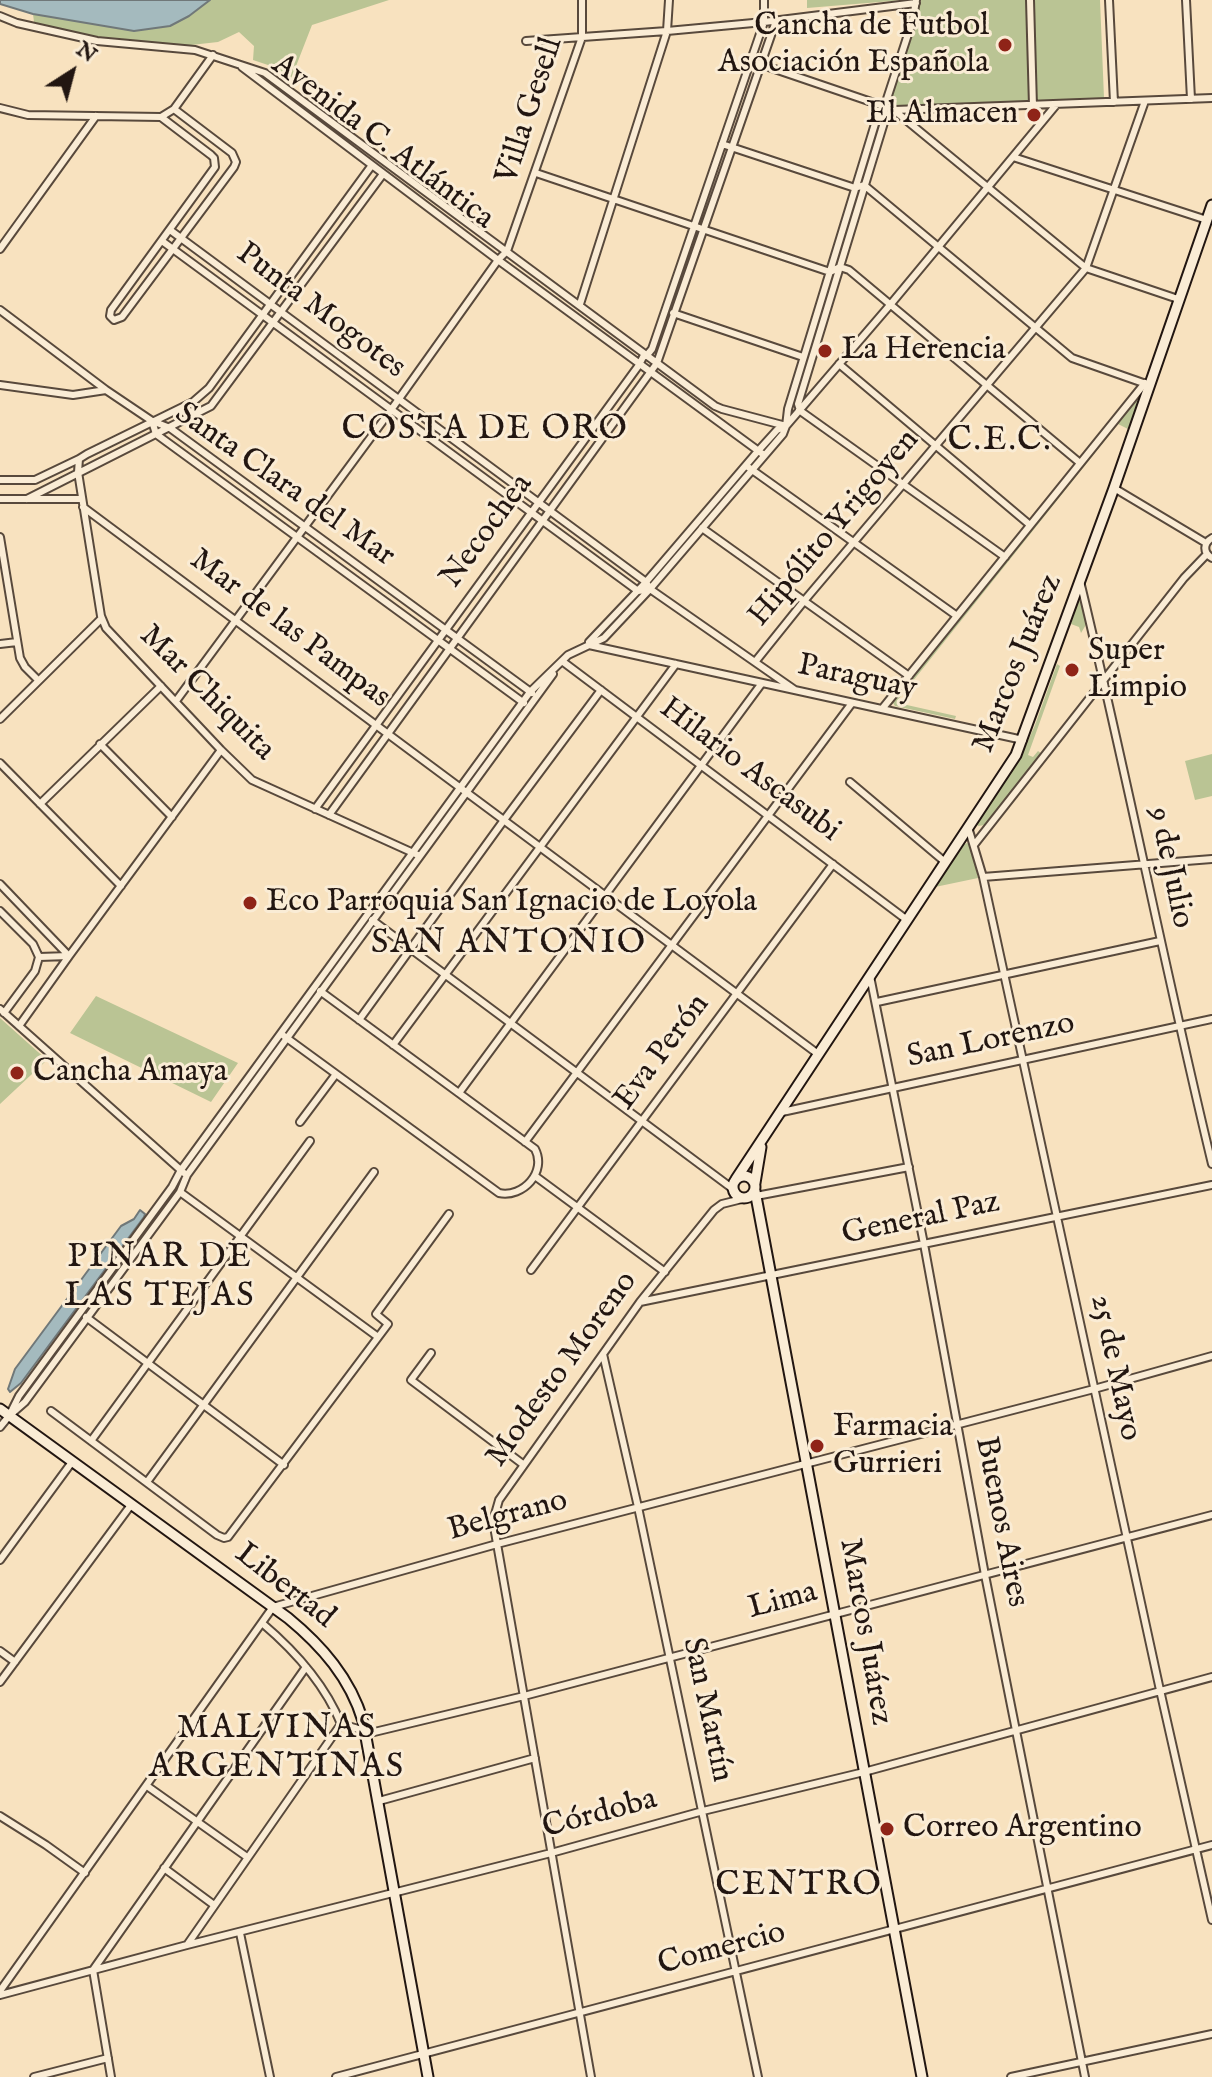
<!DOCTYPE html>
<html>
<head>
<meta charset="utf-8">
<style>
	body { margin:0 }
	#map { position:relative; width:1212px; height:2077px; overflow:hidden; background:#f8e2bf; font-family:"IM FELL English",serif }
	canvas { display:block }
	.north { position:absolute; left:32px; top:32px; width:80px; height:80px; -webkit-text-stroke:6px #faecd5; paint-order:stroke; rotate:36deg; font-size:22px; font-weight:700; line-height:32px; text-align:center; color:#221611 }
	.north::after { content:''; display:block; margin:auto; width:28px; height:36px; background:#221611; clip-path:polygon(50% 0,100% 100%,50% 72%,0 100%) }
</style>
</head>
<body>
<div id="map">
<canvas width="1212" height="2077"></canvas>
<div class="north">N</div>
</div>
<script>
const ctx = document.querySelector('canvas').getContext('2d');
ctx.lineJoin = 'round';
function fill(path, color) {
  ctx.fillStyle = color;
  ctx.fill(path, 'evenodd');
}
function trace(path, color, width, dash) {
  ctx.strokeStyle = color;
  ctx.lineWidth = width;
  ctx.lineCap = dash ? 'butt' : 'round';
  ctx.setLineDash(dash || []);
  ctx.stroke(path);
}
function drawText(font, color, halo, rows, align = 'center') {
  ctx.font = font + ' "IM FELL English",serif';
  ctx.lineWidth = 6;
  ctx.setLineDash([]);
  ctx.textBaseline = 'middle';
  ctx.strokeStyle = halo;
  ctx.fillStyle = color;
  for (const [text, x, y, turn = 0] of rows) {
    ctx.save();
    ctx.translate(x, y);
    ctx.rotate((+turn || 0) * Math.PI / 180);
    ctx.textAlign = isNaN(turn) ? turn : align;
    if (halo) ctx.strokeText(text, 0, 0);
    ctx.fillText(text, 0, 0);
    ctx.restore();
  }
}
fill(new Path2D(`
	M210 0H389L312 25 291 79 274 67 253 60 254 46 239 32 218 42 182 46 94 38 40 24 34 22 33 14C45 16 58 18 70 20 132 31 155 41 210 0Z
	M807 0H904L807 8Z
	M921 0H1100L1104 98 894 106 891 104 890 100Z
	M1136 399 1138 401 1128 429 1118 424 897 701 898 703 956 716 955 719 895 706 893 703 895 699Z
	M1081 601 1087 623 1081 633 1079 627 1071 624 1078 602Z
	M1057 664 1060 666 1028 755 1033 757 1038 751 1042 754 985 825 978 826 977 823 1020 759 1035 725Z
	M1212 754V796L1195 800 1185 761Z
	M967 843 971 845 978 878 935 887 963 845Z
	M96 996 238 1063 211 1102 70 1033Z
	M0 1018 47 1060 0 1104Z`), '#bac494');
const water = new Path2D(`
	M0 0H210L189 16 170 26 134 31 33 14 0 4Z
	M140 1210 145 1214 144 1217 21 1383 10 1392 8 1389 15 1369 121 1226 134 1219Z`);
fill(water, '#a4babe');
trace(water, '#707879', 2);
const minor = new Path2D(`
	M1030 0 1033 106
	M1109 0 1114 102
	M1186 0 1191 99
	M0 16 17 23 97 41 195 50 265 73 715 406 722 409 786 426
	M526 41 667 31 764 22 916 3
	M751 61 895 110 1212 98
	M242 67 498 260 764 455
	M0 108 28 115 161 117
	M895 111 1086 268 1178 299
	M161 117 211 155 214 158 215 167 111 310 110 316 114 320 122 317 234 167 236 162 232 153 174 109
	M161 117 174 109 213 55
	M722 144 855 188 864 185 1072 358 1149 385
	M1013 157 1207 220
	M372 165 209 388 193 402 87 454 79 459 78 472 101 616 106 628 221 750 252 780 420 856
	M536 173 830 272 840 267 849 270 1080 463
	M170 230 646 582 650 589 795 690
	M162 241 638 591 650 589
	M0 249 96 116
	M580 304 667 31 669 0
	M0 310 106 390 152 421 170 428 532 693
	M673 313 803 357
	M839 364 1030 525
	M0 385 73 395 106 390
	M799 410 1005 557
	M800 410 798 404 886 116 884 108
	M152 421 156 434 524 703
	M786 426 788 409 878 114 884 108 913 19 916 0
	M748 467 957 616
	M0 480H35L79 459
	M1114 488 1206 543
	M0 499H82
	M27 499 211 406 383 174
	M83 507 818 1054
	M702 528 909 676
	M0 537 20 658 25 667 38 680
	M1212 538C1203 543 1203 553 1212 558
	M1080 581C1127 775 1165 970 1212 1164
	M589 642 646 582 758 451 777 430 785 426
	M0 644 17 642
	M589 645 1023 740
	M562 661 907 920
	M755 662 804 601 1086 268 1145 101
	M176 701 391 410 498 260 507 251 582 37V0
	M882 709 1145 383
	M0 719 101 619
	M100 744 172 817
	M0 763 121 886
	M850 782 945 862
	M40 804 161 686
	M315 809 639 365 643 357 647 355 652 349 764 22V0
	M329 815 657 363 776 21
	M968 827 983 877 1160 1690 1212 1920
	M974 845 1184 578 1207 554
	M983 877 1212 859
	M0 884 69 956 19 1026
	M0 911 33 944 39 957
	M372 920 733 1189
	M870 976 924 1244 985 1575 1085 2077
	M877 1002 1160 941
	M0 1009 184 1173
	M4 1013 35 971 39 957 69 956 221 750
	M359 1020 504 820 601 690
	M284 1036 499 1193C523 1198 547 1172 535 1149L320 991
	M393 1045 676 664
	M459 1093 762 683
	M782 1112 1212 1019
	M300 1122 336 1074
	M525 1142 852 703
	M535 1176 665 1272
	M180 1192 378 1337
	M756 1196 909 1167
	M531 1270 833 864
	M640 1302 1212 1185
	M86 1317 284 1465
	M431 1353 411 1380 524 1465
	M603 1354 638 1507 758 2077
	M51 1411 217 1535 224 1538 228 1537 388 1324 376 1314 449 1214
	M9 1416 19 1396 172 1187 181 1170 530 692 568 655 604 638 650 589 783 434 786 426 890 305 1056 105
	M0 1427 9 1416 25 1402 180 1192 187 1175 553 674
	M91 1441 310 1141
	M147 1482 374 1172
	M0 1560 72 1462
	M262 1623C295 1651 325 1684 341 1724
	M0 1651 15 1662
	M0 1682 131 1505
	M341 1724 365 1731
	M366 1734 524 1696 1212 1515
	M147 1786 247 1857
	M379 1801 535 1758
	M0 1816 46 1845 85 1873
	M164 1868 214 1905
	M240 1933 270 2077
	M187 1945 341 1724
	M0 1991 273 1607 497 1544 1094 1389 1212 1356
	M0 1995 187 1945 551 1853 703 1811 864 1772 1212 1677
	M34 2077 108 2058
	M111 2077 93 1970 306 1667
	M336 2077 1212 1845
	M591 2077 493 1521 499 1500 640 1302 714 1210 722 1204 742 1199
	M1011 2077 1212 2034`);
const secondary = new Path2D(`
	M733 1187a11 11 0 1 1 22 0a11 11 0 1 1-22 0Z
	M736 1179 1016 755 1114 488 1212 205
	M755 1183 761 1147
	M755 1191 922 2077
	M0 1409 288 1618C322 1646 350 1678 363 1721L428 2077`);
trace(minor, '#58493c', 10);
trace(secondary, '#221611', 13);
trace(minor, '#faecd5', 6);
trace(secondary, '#faecd5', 9);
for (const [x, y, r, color] of [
	[1005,45,8,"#8f2418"],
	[1034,115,8,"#8f2418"],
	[825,351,8,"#8f2418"],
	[1072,670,8,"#8f2418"],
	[250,903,8,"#8f2418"],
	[17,1073,8,"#8f2418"],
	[817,1446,8,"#8f2418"],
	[887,1829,8,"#8f2418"]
]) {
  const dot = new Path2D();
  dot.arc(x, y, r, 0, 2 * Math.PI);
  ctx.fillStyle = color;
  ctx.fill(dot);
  trace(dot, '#faecd5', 3);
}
drawText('32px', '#221611', '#faecd5', [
	["Cancha de Futbol",989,27,"right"],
	["Asociación Española",989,64,"right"],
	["El Almacen",1018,115,"right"],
	["La Herencia",841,351],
	["Super",1088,652],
	["Limpio",1088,689],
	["Eco Parroquia San Ignacio de Loyola",266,903],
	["Cancha Amaya",33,1073],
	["Farmacia",833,1428],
	["Gurrieri",833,1465],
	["Correo Argentino",903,1829]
], 'left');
drawText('32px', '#221611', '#faecd5', [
	["Villa Gesell",531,111,-72],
	["Avenida C. Atlántica",382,143,37],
	["Punta Mogotes",320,312,37],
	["Santa Clara del Mar",284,486,35],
	["Hipólito Yrigoyen",835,529,-50],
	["Necochea",488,532,-54],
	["Mar de las Pampas",289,630,37],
	["Marcos Juárez",1019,664,-68],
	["Paraguay",857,679,12],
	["Mar Chiquita",206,694,45],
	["Hilario Ascasubi",749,771,37],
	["9 de Julio",1169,868,78],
	["San Lorenzo",991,1042,-12],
	["Eva Perón",663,1053,-53],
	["General Paz",921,1220,-12],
	["25 de Mayo",1114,1368,78],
	["Modesto Moreno",563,1370,-54],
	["Belgrano",508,1517,-15],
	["Buenos Aires",1000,1522,79],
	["Libertad",284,1587,38],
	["Lima",783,1602,-15],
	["Marcos Juárez",864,1632,80],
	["San Martín",706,1710,78],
	["Córdoba",600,1815,-15],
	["Comercio",722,1950,-15]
]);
ctx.letterSpacing = '2px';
drawText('34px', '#221611', '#faecd5', [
	["COSTA DE ORO",485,431],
	["C.E.C.",1000,442],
	["SAN ANTONIO",509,945],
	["PINAR DE",160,1259],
	["LAS TEJAS",160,1298],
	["MALVINAS",277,1730],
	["ARGENTINAS",277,1769],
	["CENTRO",799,1887]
]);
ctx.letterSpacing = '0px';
</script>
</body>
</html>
